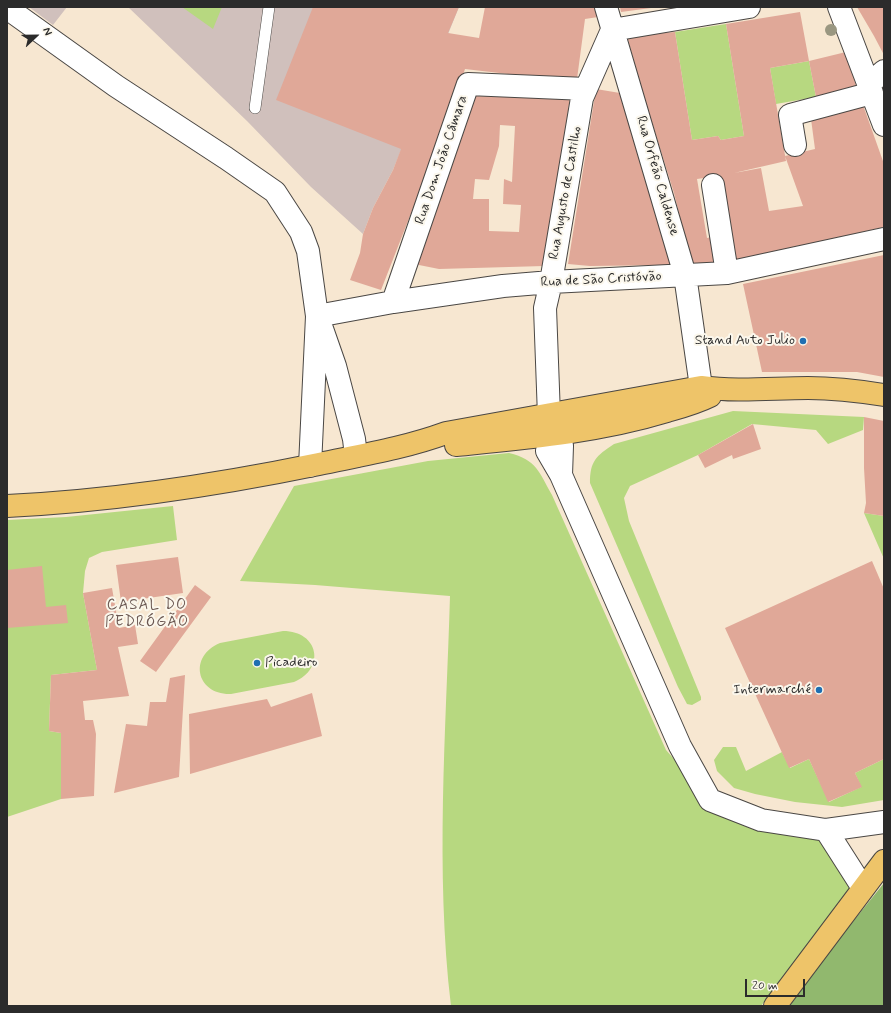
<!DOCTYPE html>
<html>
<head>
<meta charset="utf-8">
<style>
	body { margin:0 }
	#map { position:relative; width:891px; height:1013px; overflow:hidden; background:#f7e7d1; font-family:Mynerve,sans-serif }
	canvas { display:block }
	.frame { position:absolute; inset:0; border:8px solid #2b2b2b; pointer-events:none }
	.north { position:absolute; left:16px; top:16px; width:40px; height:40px; -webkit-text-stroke:3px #fbf7ec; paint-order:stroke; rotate:68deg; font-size:11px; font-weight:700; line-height:16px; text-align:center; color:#2b2b2b }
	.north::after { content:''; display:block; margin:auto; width:14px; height:18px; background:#2b2b2b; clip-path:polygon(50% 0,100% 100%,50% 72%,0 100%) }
	.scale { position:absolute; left:745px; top:979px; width:60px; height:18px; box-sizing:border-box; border:2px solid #2b2b2b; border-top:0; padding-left:5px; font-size:12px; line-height:14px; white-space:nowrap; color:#2b2b2b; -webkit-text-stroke:3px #fbf7ec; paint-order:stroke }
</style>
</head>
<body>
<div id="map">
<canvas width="891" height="1013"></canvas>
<div class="frame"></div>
<div class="north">N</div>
<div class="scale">20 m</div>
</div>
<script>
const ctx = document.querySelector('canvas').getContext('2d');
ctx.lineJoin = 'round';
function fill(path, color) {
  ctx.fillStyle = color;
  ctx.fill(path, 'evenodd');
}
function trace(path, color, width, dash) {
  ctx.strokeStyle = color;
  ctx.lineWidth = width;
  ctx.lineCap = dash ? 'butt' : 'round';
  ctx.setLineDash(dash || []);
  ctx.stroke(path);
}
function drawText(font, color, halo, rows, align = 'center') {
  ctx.font = font + ' Mynerve,sans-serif';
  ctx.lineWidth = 4;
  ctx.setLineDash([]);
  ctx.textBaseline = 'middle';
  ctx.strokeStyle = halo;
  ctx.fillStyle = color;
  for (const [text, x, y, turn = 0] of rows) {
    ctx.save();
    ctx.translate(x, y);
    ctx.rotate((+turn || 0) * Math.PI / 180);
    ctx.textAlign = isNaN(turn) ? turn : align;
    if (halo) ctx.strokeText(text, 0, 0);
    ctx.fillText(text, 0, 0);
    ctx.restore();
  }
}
fill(new Path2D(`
	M29 7H67L53 25Z
	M128 7H459L393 170 373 208 363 234 311 187 247 121Z`), '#d0c0bc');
fill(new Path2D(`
	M182 7H222L213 29Z
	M726 24 744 136 721 140 718 136 692 140 675 32Z
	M809 61 816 97 776 104 770 68Z
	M733 411 864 417 863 430 828 444 816 430 752 424 698 455 630 486 624 498 629 521 701 697V700L692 705 687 704 678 687 590 483C590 461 596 456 614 444Z
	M509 453C537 460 539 472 552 495L666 750 710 800 826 830 856 885 761 1006H451C435 870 446 732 450 596L315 585 240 581 294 486 428 461Z
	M173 506 177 540 102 552 89 558 85 571 83 593 97 670 51 675 49 731 61 733V799L7 817V520L66 517Z
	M864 513 884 516V559Z
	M283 631C319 631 326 669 294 682L231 694C196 695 188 656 220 643Z
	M723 747H736L746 771 782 752 790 768 809 759 829 802 861 787 855 773 884 759V800L842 807 795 802 755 794 734 788 717 771 714 760Z`), '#b7d880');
fill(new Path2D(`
	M884 883V1006H785Z`), '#91b86e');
fill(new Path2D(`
	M313 7H459L448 33 479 38 485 7H595L598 17 585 19 577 79 508 74 465 69 451 111 381 290 350 280 360 253 363 234 373 208 393 170 401 149 276 100Z
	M620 7H651V8L621 12Z
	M857 7H884V55L874 36Z
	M800 12 809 61 770 68 786 161 734 173 761 168 769 211 803 206 785 156 815 149 811 119 863 105 884 164V227L735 261 718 176 697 179 707 238 717 236 720 263 692 266 674 193 644 97 627 36 675 32 692 140 718 136 721 140 744 136 726 24Z
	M846 52 857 89 816 97 809 61Z
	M596 89 626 94 671 265 590 266 568 264Z
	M474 96 570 98 544 266 439 269 414 264 448 176 458 141ZM500 125 515 126 512 182 504 179 503 204 521 205 519 232 489 231V199H473L475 179 489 180 499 146Z
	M884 255V377L857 372H762L743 284Z
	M864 417 884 421V516L864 513 866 503 864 468Z
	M753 424 761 449 733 459 732 455 705 468 698 455Z
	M178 557 183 593 121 602 116 565Z
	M872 561 884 589V759L855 773 862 787 828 802 809 759 789 768 725 628Z
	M42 566 46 607 66 605 68 623 7 628V570Z
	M195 585 211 597 156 672 140 661Z
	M112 588 119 628 135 625 138 644 118 647 129 696 83 701 85 720H93L96 734 94 796 61 799V733L49 731 51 675 97 670 83 593Z
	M185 675 179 777 114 793 126 724 147 726 150 702H166L170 678Z
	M312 693 322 736 190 774 189 714 267 699 271 707Z`), '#e0a898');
const service = new Path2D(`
	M255 108 269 7`);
const minor = new Path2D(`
	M606 7 685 275 701 387
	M839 7 884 125
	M7 8 116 86 226 158 275 192 301 232 308 251 317 316 310 466
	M612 30 749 7
	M869 84 884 71
	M795 145 790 115 872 93
	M713 185 727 273
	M393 302 468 84 586 89
	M317 316 393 302 503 286 551 282 727 273 884 239
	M320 323 335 366 354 439 356 456
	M549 416 545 308 551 282 582 98 612 30
	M561 475 562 446 552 436 547 451 561 475 680 746 710 800 761 820 826 830 884 822
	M826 830 863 888`);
const primary = new Path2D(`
	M456 445C527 438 598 432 667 411 681 407 696 403 710 396
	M7 506C111 501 217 485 319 464 362 455 405 448 446 433L701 387C737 392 773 388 808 388 833 388 859 391 884 395
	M775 1006 884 861`);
trace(service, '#4a4744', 12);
trace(minor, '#4a4744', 24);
trace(primary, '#4a4744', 24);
trace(service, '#fff', 11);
trace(minor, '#fff', 22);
trace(primary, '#eec469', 22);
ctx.fillStyle = '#9a9781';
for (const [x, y] of [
	[831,30]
]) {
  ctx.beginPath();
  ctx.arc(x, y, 6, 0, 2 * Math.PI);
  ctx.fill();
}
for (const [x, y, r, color] of [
	[803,341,4,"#1f6fb2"],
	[257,663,4,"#1f6fb2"],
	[819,690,4,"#1f6fb2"]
]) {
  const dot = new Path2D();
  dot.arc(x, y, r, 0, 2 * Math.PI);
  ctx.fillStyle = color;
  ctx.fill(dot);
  trace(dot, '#fbf7ec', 1.5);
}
drawText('14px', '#2b2b2b', '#fbf7ec', [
	["Rua Dom João Câmara",442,160,-71],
	["Rua Orfeão Caldense",657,176,74],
	["Rua Augusto de Castilho",566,193,-80],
	["Rua de São Cristóvão",601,280,-3]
]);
drawText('14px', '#2b2b2b', '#fbf7ec', [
	["Stand Auto Julio",795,341],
	["Picadeiro",265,663,"left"],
	["Intermarché",811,690]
], 'right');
ctx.letterSpacing = '1px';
drawText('15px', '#6a5751', '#fbf7ec', [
	["CASAL DO",147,606],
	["PEDRÓGÃO",147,623]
]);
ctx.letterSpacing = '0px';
</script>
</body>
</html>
